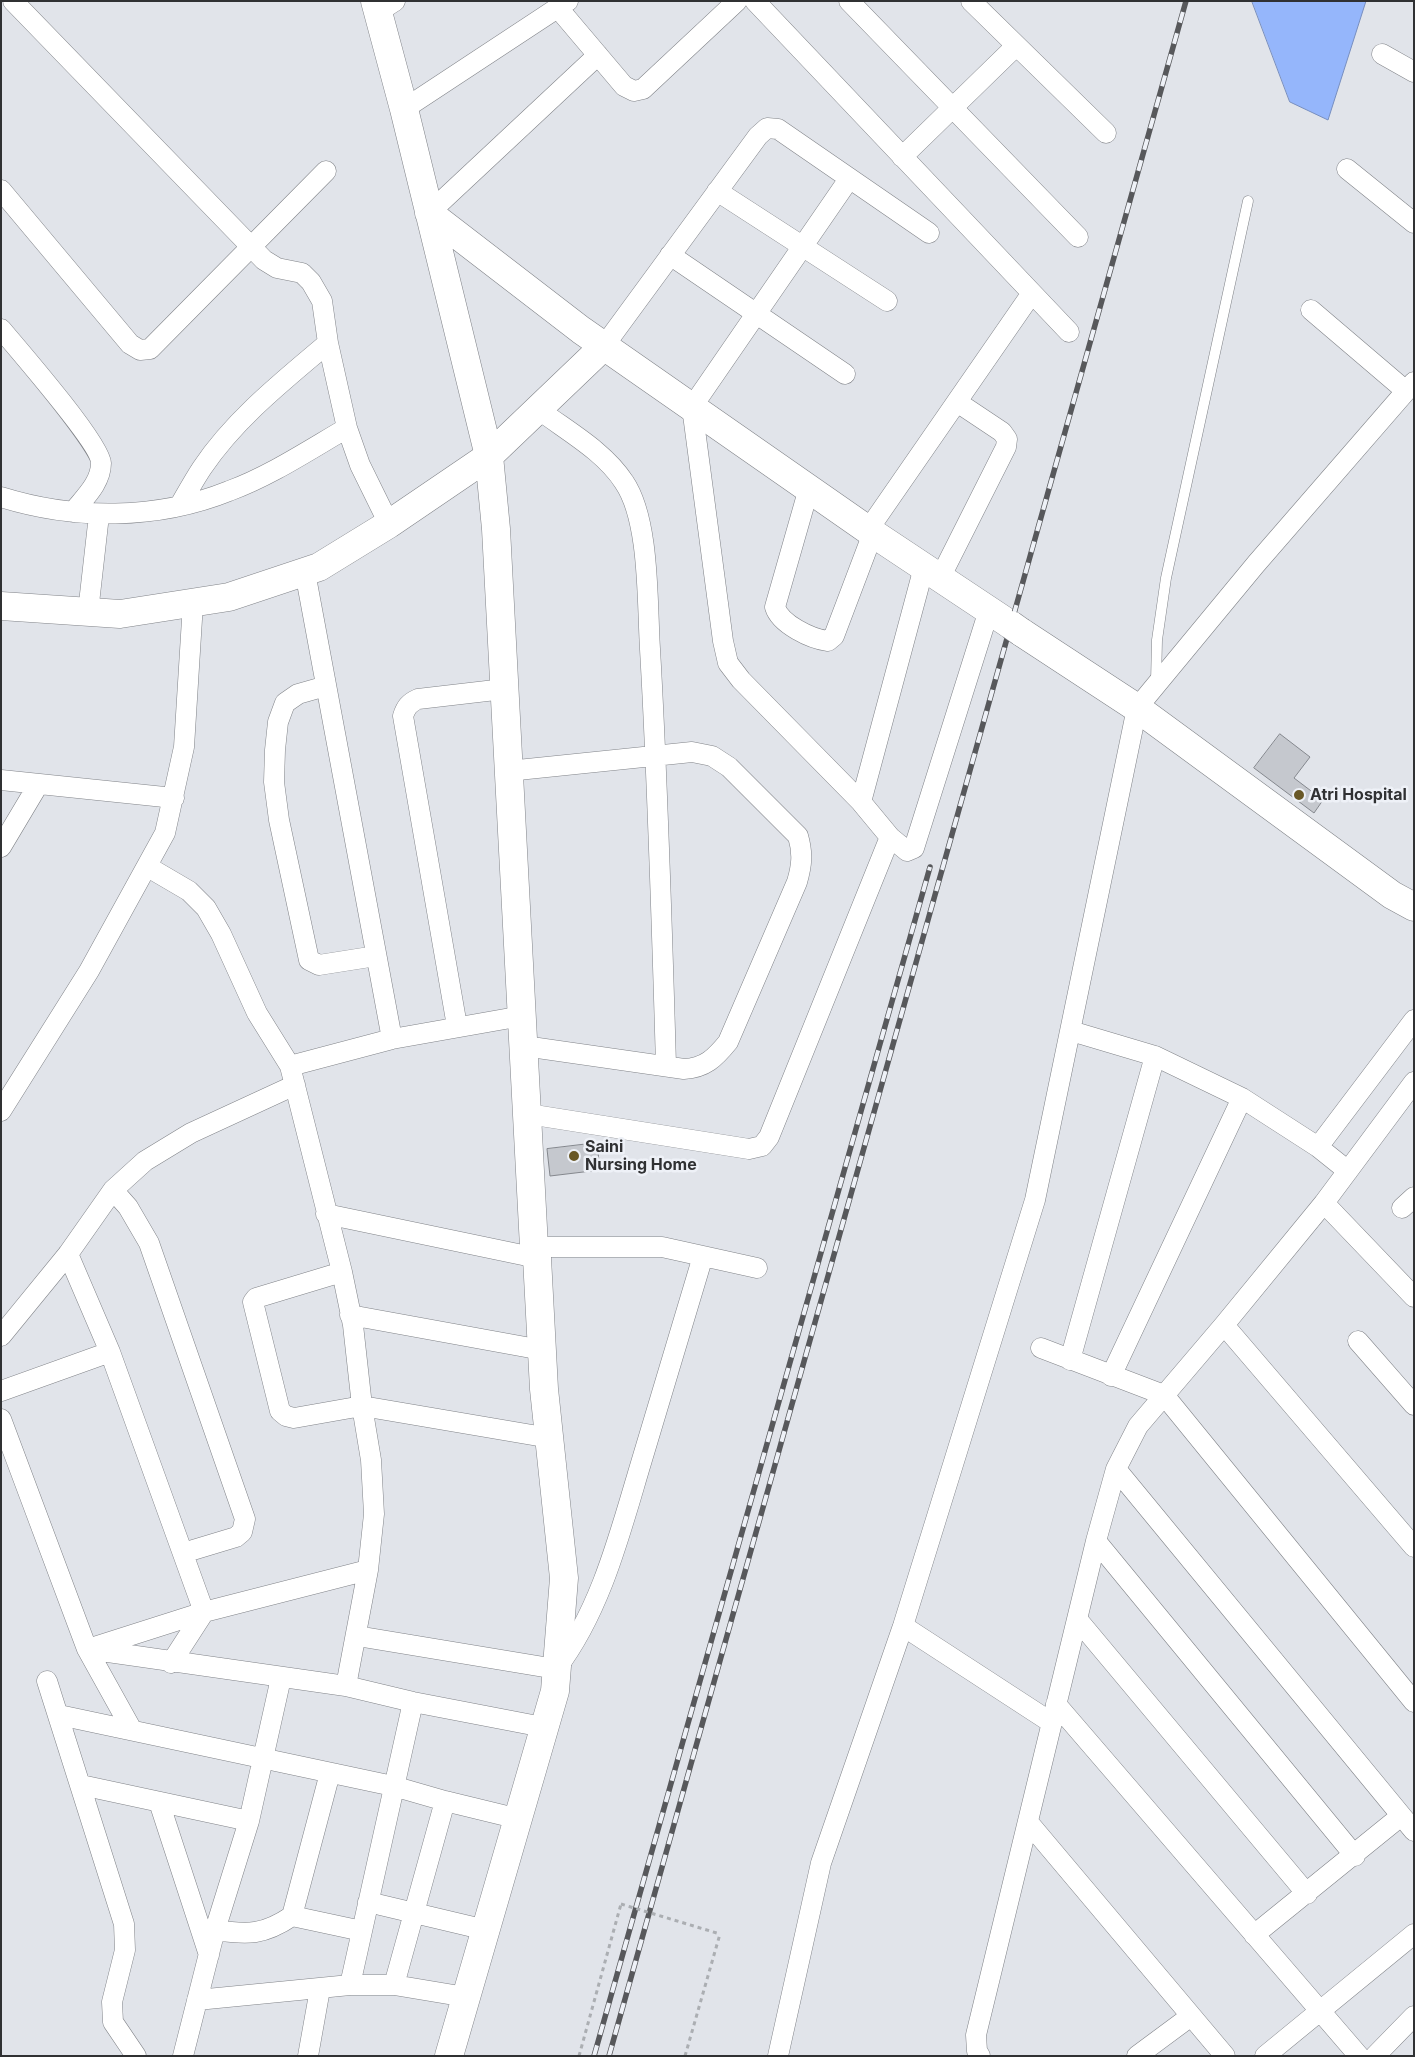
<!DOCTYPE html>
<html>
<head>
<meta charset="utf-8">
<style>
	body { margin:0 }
	#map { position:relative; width:1415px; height:2057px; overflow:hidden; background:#e1e4ea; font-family:Inter,sans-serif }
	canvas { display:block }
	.frame { position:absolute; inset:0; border:2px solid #303133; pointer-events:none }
</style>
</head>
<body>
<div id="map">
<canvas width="1415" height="2057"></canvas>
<div class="frame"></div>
</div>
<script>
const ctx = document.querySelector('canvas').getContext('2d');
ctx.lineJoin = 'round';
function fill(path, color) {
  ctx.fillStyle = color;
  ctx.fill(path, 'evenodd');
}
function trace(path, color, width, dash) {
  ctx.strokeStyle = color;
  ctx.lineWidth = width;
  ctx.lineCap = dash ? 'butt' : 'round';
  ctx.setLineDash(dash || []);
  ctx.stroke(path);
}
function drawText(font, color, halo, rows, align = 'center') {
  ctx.font = font + ' Inter,sans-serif';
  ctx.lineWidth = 5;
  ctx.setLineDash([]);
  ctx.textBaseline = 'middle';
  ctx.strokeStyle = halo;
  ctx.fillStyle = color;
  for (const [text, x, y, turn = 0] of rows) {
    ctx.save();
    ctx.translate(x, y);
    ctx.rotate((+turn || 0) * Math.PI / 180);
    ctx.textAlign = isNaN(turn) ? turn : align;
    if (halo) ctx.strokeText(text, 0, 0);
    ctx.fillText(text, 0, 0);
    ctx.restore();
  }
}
const water = new Path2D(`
	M1252 1H1366L1328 120 1290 102Z`);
fill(water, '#95b6fb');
trace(water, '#778ebf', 1);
const building = new Path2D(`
	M1280 734 1310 757 1294 778 1323 800 1314 813 1254 768Z
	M597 1143 600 1170 550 1176 547 1149Z`);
fill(building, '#c5c8ce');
trace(building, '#84878d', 1);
const lane = new Path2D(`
	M1156 682 1157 640 1166 578 1248 201`);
const street = new Path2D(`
	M13 1 264 260 277 268 302 273 311 282 322 301 328 343 347 428 360 465 389 524
	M755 1 1069 332
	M849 1 1078 237
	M971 1 1106 133
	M558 8 624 86 634 91 643 89 737 1
	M378 12 395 1
	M1382 54 1414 72
	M404 109 568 1
	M902 157 1016 46
	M1347 169 1414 223
	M1 190 130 344 140 350 150 349 326 171
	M717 191 887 301
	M429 213 598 55
	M670 255 845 374
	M1311 310 1406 391
	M1 329C18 349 101 445 101 463 101 483 84 498 73 512
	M604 346 758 136 767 128 778 129 929 233
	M538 409C567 431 604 451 624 482 650 520 647 602 650 649 658 787 662 926 666 1065
	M809 488 775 607C780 624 811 639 828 641L834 636 873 533
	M1 497C75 520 157 520 229 491 270 476 309 450 347 428
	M180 505C187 493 194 480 202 468 235 419 283 381 328 343
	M868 530 1032 293
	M305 572 392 1039
	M940 578 1006 447 1007 439 1002 432 957 402
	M88 612 99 515
	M326 686 298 694 285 703 278 722 275 750 274 782 279 820 309 960 319 965 376 956
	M508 771 692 752 712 756 729 767 798 836C803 853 802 865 797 882L728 1042C715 1058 705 1068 684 1069L524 1046
	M1 780 174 798
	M861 802 924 567
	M890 837 907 851 914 848 989 610
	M1 847 38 785
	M148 867 189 891 206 908 221 934 257 1013 290 1066 342 1272 353 1325 362 1406 371 1460 374 1514 368 1570 346 1686
	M457 1026 403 716C406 707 409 703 418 699L504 689
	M1071 1031 1155 1056 1242 1098 1318 1147 1348 1171
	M290 1066 392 1039 522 1016
	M1 1111 89 971 165 833 184 747 193 603
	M528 1114 749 1149 762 1146 769 1137 890 837 861 802 741 680 728 663 723 641 692 407 849 179
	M1318 1147 1414 1020
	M113 1190 128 1207 149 1243 245 1519 242 1532 236 1537 183 1553
	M1324 1203 1414 1297
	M1402 1208 1414 1197
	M326 1214 537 1258
	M534 1247H662L757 1268
	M68 1254 110 1352 204 1612 171 1663
	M342 1272 256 1298 253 1302 280 1411 286 1416 294 1418 362 1406 550 1438
	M350 1315 542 1350
	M1224 1325 1414 1547
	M1 1336 68 1254 113 1190 145 1161 191 1133 295 1085
	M1358 1341 1414 1405
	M1041 1348 1164 1395 1414 1702
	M1070 1360 1155 1056
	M1111 1376 1242 1098
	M1 1391 110 1352
	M1 1419 87 1649 132 1730
	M1116 1469 1414 1831
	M1096 1541 1355 1856
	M1077 1619 1307 1894
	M903 1626 1052 1723
	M357 1636 556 1669C601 1610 620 1533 641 1463 661 1394 682 1325 703 1256
	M91 1648 204 1612 368 1570
	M87 1649 346 1686 413 1702 543 1727
	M47 1681 124 1924 125 1950 112 2002 113 2022 136 2056
	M1056 1704 1359 2056
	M59 1715 393 1786 445 1801 519 1819
	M81 1785 249 1821
	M159 1802 209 1955
	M1028 1822 1225 2056
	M368 1902 486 1930
	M292 1916 362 1931
	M215 1930C248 1935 264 1935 292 1916L330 1773
	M1254 1935 1401 1816
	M350 1985 413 1702
	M394 1985 445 1801
	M197 2000 350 1985H394L466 1997
	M183 2056 215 1930 249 1821 281 1678
	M308 2056 320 1989
	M778 2056 821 1863 903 1626 1035 1200 1137 708 1256 564 1414 382
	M980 2056 977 2051 976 2035 1096 1541 1116 1469 1138 1426 1224 1325 1324 1203 1414 1082
	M1137 2056 1191 2016
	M1265 2056 1414 1934
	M1375 2056 1414 2016`);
const secondary = new Path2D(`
	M375 1 404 109 489 456 496 529 534 1247 537 1258 544 1389 564 1578 555 1691 449 2056
	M429 213 581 330 868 530 1011 625
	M1 606 120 614 229 597 319 567 389 524 489 456 604 346
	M1021 632 1137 708 1392 895 1414 907`);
trace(lane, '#808388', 11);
trace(street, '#808388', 21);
trace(secondary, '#808388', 29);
trace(new Path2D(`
	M579 2056 621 1904
	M685 2056 720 1934`), '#abaeb2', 3, [4, 4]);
trace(lane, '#fff', 10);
trace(street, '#fff', 20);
trace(secondary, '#fff', 28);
const rail = new Path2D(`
	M594 2056 930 867
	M609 2056 1186 1`);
trace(rail, '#57585b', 5.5);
trace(rail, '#eef1f7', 4, [11]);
const secondaryBridge = new Path2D(`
	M1011 625 1021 632`);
trace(secondaryBridge, '#808388', 29, []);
trace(new Path2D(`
	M621 1904 720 1934`), '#abaeb2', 3, [4, 4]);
trace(secondaryBridge, '#fff', 28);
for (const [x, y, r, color] of [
	[1299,795,6,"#695826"],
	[574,1156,6,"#695826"]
]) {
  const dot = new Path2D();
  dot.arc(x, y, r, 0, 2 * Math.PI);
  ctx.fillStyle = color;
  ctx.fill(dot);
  trace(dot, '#eef1f7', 2);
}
drawText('bold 16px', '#303133', '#eef1f7', [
	["Atri Hospital",1310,795],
	["Saini",585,1147],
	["Nursing Home",585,1165]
], 'left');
</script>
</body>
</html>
